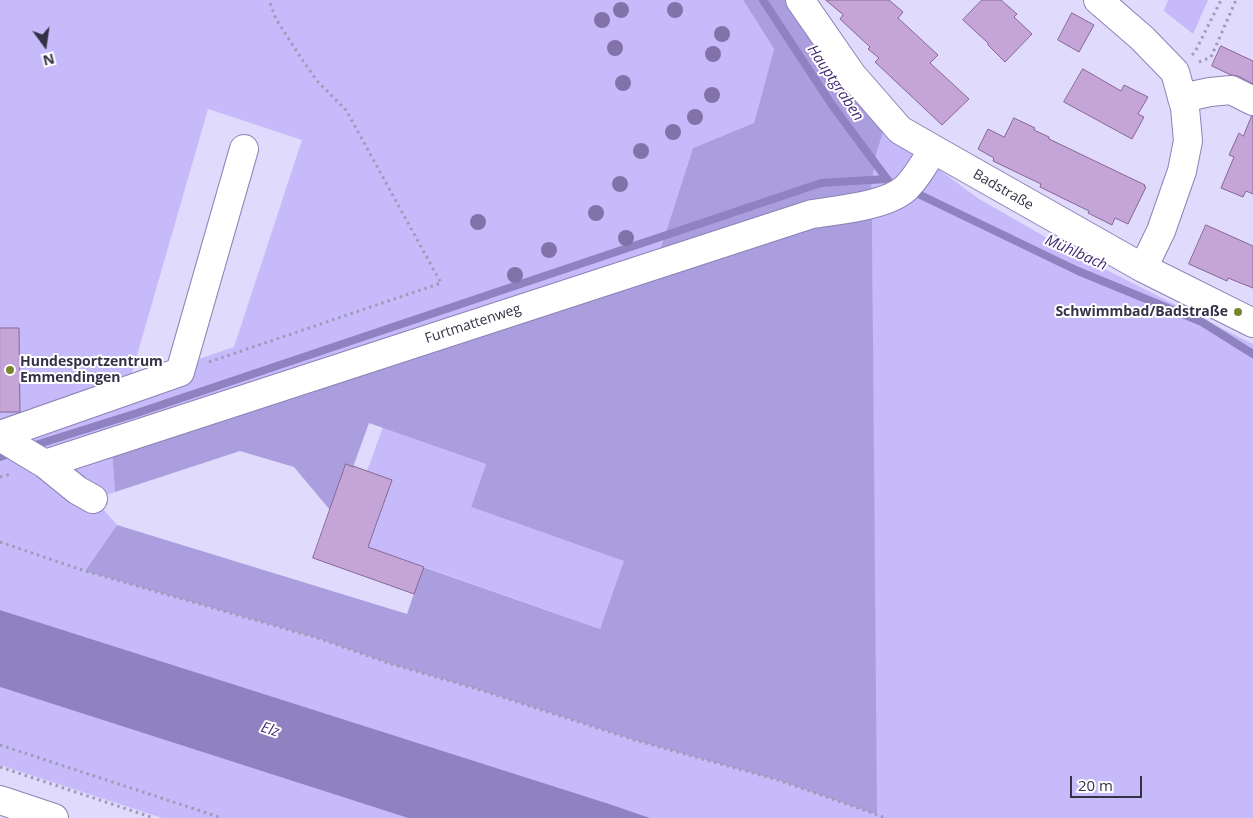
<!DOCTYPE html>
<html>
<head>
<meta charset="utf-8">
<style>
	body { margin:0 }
	#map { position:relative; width:1253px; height:818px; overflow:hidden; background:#e0dafc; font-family:"Open Sans",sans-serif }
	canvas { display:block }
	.north { position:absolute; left:20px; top:20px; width:50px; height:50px; -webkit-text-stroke:4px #fff; paint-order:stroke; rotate:166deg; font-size:14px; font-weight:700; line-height:20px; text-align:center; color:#353147 }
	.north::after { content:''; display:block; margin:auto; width:18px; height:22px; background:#353147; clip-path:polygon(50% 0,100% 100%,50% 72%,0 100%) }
	.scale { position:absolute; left:1070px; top:776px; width:72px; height:22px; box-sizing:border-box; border:2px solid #353147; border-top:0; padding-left:6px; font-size:15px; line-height:18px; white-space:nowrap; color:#353147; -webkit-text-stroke:4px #fff; paint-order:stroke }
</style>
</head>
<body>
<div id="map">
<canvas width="1253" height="818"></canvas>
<div class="north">N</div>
<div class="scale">20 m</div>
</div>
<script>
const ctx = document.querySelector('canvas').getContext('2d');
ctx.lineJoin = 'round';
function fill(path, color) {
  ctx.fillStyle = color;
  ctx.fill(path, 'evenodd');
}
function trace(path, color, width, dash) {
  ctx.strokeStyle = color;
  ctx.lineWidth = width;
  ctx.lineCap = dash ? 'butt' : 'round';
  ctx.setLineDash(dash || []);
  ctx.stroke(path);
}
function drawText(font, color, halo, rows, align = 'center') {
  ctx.font = font + ' "Open Sans",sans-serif';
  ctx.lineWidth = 4;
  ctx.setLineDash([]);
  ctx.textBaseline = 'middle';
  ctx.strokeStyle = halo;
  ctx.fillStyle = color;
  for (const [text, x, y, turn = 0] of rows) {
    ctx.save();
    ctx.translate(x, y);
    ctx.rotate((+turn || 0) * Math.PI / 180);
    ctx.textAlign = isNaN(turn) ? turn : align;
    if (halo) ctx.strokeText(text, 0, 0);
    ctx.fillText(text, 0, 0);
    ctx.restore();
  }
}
fill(new Path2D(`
	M0 0H743L774 49 754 123 693 148 652 275 112 451 115 492 94 499 117 525 85 571 320 639 391 664 480 690 634 740 778 780 876 815 872 220 869 204 876 155 884 129 979 199 1077 255 1253 344V818H650L0 610ZM208 109 302 140 234 347 129 383Z
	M1168 0H1208L1193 34 1164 11Z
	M383 427 486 464 471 507 625 561 600 629 368 547 392 480 367 471Z
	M0 687 408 818H162L0 765Z`), '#c7bafa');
fill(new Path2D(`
	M743 0H786L884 129 876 155 869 204 872 220 877 815 778 780 634 740 480 690 391 664 320 639 85 571 117 525 407 614 423 567 600 629 624 561 471 507 486 464 369 423 353 467 346 464 330 510 294 467 240 451 115 492 112 451 652 275 693 148 754 123 774 49Z`), '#ab9ede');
fill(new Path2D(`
	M0 610 609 804 650 818H408L0 687Z`), '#8f82c0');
trace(new Path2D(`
	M763 0 832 105 887 179 888 180
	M910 190 1078 271 1202 322 1253 354
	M29 447 137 413 821 183 887 179
	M0 457 13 452`), '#8f82c0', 8);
const building = new Path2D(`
	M826 0H889L903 12 898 18 938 55 930 63 969 99 942 125 875 62 879 58 868 49 870 47 840 19 843 15Z
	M982 0H1001L1017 14 1014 17 1032 34 1005 62 988 45V43L963 20Z
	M1072 13 1094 25 1079 52 1058 40Z
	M1221 46 1253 61V84L1238 76 1231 75 1212 66Z
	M1083 69 1121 91 1124 85 1148 97 1138 114 1144 117 1132 139 1064 102Z
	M1252 116H1253V194L1246 191 1243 197 1221 188 1234 157 1229 155 1239 133 1243 136Z
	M1014 118 1035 128 1034 130 1049 137V139L1145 185 1144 186 1146 187 1128 224 1115 218 1112 225 1088 213 1089 211 1040 187 1041 184 993 161 994 158 978 149 988 129 1004 137Z
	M1206 225 1253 246V288L1228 278 1227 281 1189 264Z
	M0 328H19L20 412H0Z
	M346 464 353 467V466L392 480 368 547 424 567 414 594 313 558Z`);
fill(building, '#c5a5d7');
trace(building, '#856795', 1);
const minor = new Path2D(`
	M800 0 852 75 900 130 933 149 1143 268 1253 323
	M1098 0 1142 38 1175 72 1185 108 1188 141 1182 171 1161 231 1143 268
	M1182 98 1210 92 1231 90 1253 101
	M0 435 180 372 244 149
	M0 439 5 440 45 464 77 490 93 499
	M45 464 812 214C837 210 887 206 906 188 917 177 925 163 933 149
	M0 800 54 818`);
trace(minor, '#8d82b6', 30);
trace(new Path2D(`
	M1192 55 1195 52 1221 0
	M1199 62 1211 57 1236 0
	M209 362 441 283 346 110 318 82 303 61 276 19 269 0
	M0 477 11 474
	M0 542 85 571 320 639 391 664 480 690 634 740 778 780 886 818
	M0 745 222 818
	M0 767 154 818`), '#9f9ab7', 3, [2.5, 4]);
trace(minor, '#fff', 28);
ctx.fillStyle = '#8272aa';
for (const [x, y] of [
	[621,10],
	[675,10],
	[602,20],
	[722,34],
	[615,48],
	[713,54],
	[623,83],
	[712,95],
	[695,117],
	[673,132],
	[641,151],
	[620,184],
	[596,213],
	[478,222],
	[626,238],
	[549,250],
	[515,275]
]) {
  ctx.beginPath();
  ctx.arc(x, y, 8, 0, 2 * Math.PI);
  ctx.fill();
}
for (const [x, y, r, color] of [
	[1238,312,5,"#7c832e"],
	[10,370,5,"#7c832e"]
]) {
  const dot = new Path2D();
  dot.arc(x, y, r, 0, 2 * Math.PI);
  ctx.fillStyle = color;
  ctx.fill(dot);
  trace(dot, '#fff', 2);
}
drawText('14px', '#353147', '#fff', [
	["Badstraße",1003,190,30],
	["Furtmattenweg",473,324,-18]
]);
drawText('bold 14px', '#353147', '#fff', [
	["Schwimmbad/Badstraße",1228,312],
	["Hundesportzentrum",20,362,"left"],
	["Emmendingen",20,378,"left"]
], 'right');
drawText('italic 15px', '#422b76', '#fff', [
	["Hauptgraben",835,83,56],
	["Mühlbach",1076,253,24],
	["Elz",270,730,18]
]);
</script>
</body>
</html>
